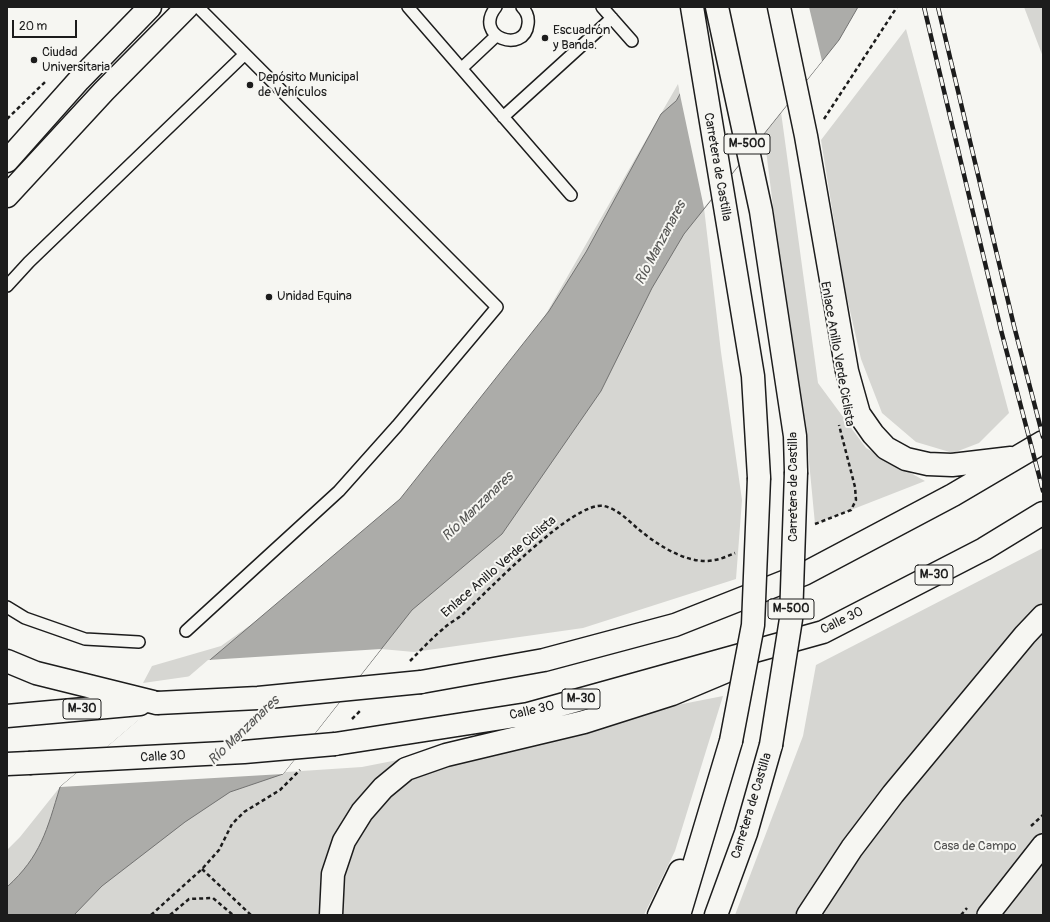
<!DOCTYPE html>
<html>
<head>
<meta charset="utf-8">
<style>
	body { margin:0 }
	#map { position:relative; width:1050px; height:922px; overflow:hidden; background:#f6f6f2; font-family:Pangolin,sans-serif }
	canvas { display:block }
	.frame { position:absolute; inset:0; border:8px solid #1c1c1c; pointer-events:none }
	.scale { position:absolute; left:12px; top:20px; width:65px; height:18px; box-sizing:border-box; border:2px solid #1c1c1c; border-top:0; padding-left:5px; font-size:12px; line-height:14px; white-space:nowrap; color:#1c1c1c; -webkit-text-stroke:3px #f6f6f2; paint-order:stroke }
</style>
</head>
<body>
<div id="map">
<canvas width="1050" height="922"></canvas>
<div class="frame"></div>
<div class="scale">20 m</div>
</div>
<script>
const ctx = document.querySelector('canvas').getContext('2d');
ctx.lineJoin = 'round';
function fill(path, color) {
  ctx.fillStyle = color;
  ctx.fill(path, 'evenodd');
}
function trace(path, color, width, dash) {
  ctx.strokeStyle = color;
  ctx.lineWidth = width;
  ctx.lineCap = dash ? 'butt' : 'round';
  ctx.setLineDash(dash || []);
  ctx.stroke(path);
}
function drawText(font, color, halo, rows, align = 'center') {
  ctx.font = font + ' Pangolin,sans-serif';
  ctx.lineWidth = 4;
  ctx.setLineDash([]);
  ctx.textBaseline = 'middle';
  ctx.strokeStyle = halo;
  ctx.fillStyle = color;
  for (const [text, x, y, turn = 0] of rows) {
    ctx.save();
    ctx.translate(x, y);
    ctx.rotate((+turn || 0) * Math.PI / 180);
    ctx.textAlign = isNaN(turn) ? turn : align;
    if (halo) ctx.strokeText(text, 0, 0);
    ctx.fillText(text, 0, 0);
    ctx.restore();
  }
}
fill(new Path2D(`
	M1024 7H1043V57Z
	M906 29 1009 413 979 443 953 453 916 442 882 413 861 359 845 289 821 140Z
	M678 84 704 208 721 352 742 500 736 579 583 628 414 652 381 649 143 683 152 666 221 646 301 589 413 496 535 333Z
	M781 112 818 383 866 448 925 481 815 524 806 430 788 327 764 134Z
	M1043 548V915H735L803 736 816 665Z
	M723 696 675 851 644 915H7V850L20 837 60 787 362 767Z`), '#d6d6d2');
const water = new Path2D(`
	M729 7H858L839 40 684 234 652 288 601 391 502 534 412 610 283 774 230 792 185 822 102 886 74 915H7V887C41 856 47 830 60 787L400 499 549 311 586 252 661 114 676 101Z`);
fill(water, '#acaca9');
trace(water, '#727271', 1);
fill(new Path2D(`
	M727 7H809L822 61 704 208 679 90Z
	M381 649 283 774 60 787 208 660Z`), '#f6f6f2');
const lane = new Path2D(`
	M408 7 571 195
	M496 7C472 37 525 55 528 24 529 17 527 12 522 7
	M602 7 632 41
	M462 68 496 36
	M503 117 612 18
	M7 286 29 262 245 54
	M7 607 25 618 85 639 139 642
	M186 631 339 491 397 426 497 307 198 7`);
const street = new Path2D(`
	M988 915 1043 845`);
const primary = new Path2D(`
	M7 161 79 80 150 7`);
const highway = new Path2D(`
	M692 7 753 376 759 478
	M717 7 761 211 795 436 796 472
	M779 7 806 136 847 371 859 414 873 434 886 448 906 459 928 464 952 465 1011 458
	M7 196 104 91 187 7
	M7 661 36 673 157 703
	M421 682 544 660 675 625 804 574 953 495 1043 442
	M7 716 140 704
	M335 744 528 714 823 632 984 549 1043 513
	M7 764 29 763
	M331 915 333 874 344 841 362 812 383 788 406 769 446 755 584 722 672 694 729 670
	M659 915 680 871
	M679 915 731 741
	M716 915 746 833 771 745
	M808 915 852 848 893 794 1025 635 1043 616`);
trace(lane, '#1c1c1c', 14);
trace(street, '#1c1c1c', 24);
trace(primary, '#1c1c1c', 25);
trace(highway, '#1c1c1c', 25);
trace(new Path2D(`
	M7 119 45 82
	M824 119 897 7
	M815 524 851 510 856 500 855 487 839 425
	M410 661C421 650 431 639 443 629 449 623 458 619 464 613 488 591 574 500 604 506 617 509 627 519 637 528 655 543 681 561 706 561 716 561 726 557 735 553
	M352 719 360 711
	M1031 826 1043 815
	M202 869 251 915
	M151 915 202 869 219 850 232 824 244 812 280 790 300 770
	M170 915 189 899 213 898 233 915
	M961 915 967 908`), '#1c1c1c', 2.5, [4, 3]);
trace(lane, '#f6f6f2', 11);
trace(street, '#f6f6f2', 21);
trace(primary, '#f6f6f2', 22);
trace(highway, '#f6f6f2', 22);
const rail = new Path2D(`
	M924 7 1001 330 1043 491
	M938 7 1014 326 1043 437`);
trace(rail, '#1c1c1c', 4.5);
trace(rail, '#f6f6f2', 3, [9]);
const highwayBridge = new Path2D(`
	M157 703 258 698 421 682
	M731 741 753 625 759 478
	M771 745 791 619 796 472
	M29 763 244 752 335 744`);
trace(highwayBridge, '#1c1c1c', 25, []);
trace(highwayBridge, '#f6f6f2', 22);
for (const [x, y, r, color] of [
	[545,38,4,"#1c1c1c"],
	[34,60,4,"#1c1c1c"],
	[250,85,4,"#1c1c1c"],
	[269,297,4,"#1c1c1c"]
]) {
  const dot = new Path2D();
  dot.arc(x, y, r, 0, 2 * Math.PI);
  ctx.fillStyle = color;
  ctx.fill(dot);
  trace(dot, '#f6f6f2', 1.5);
}
for (const [x, y, w] of [
	[747,144,46],
	[934,575,38],
	[791,609,46],
	[581,699,38],
	[82,709,38]
]) {
  const box = new Path2D();
  box.roundRect(x - w / 2, y - 10, w, 20, 3);
  ctx.fillStyle = '#f6f6f2';
  ctx.fill(box);
  trace(box, '#1c1c1c', 1);
}
drawText('bold 12px', '#1c1c1c', null, [
	["M-500",747,144],
	["M-30",934,575],
	["M-500",791,609],
	["M-30",581,699],
	["M-30",82,709]
]);
drawText('13px', '#1c1c1c', '#f6f6f2', [
	["Escuadrón",553,31],
	["y Banda.",553,46],
	["Ciudad",42,53],
	["Universitaria",42,68],
	["Depósito Municipal",258,78],
	["de Vehículos",258,93],
	["Unidad Equina",277,297]
], 'left');
drawText('13px', '#1c1c1c', '#f6f6f2', [
	["Carretera de Castilla",717,167,80],
	["Enlace Anillo Verde Ciclista",837,354,80],
	["Carretera de Castilla",794,487,-90],
	["Enlace Anillo Verde Ciclista",499,567,-41],
	["Calle 30",842,621,-26],
	["Calle 30",532,711,-13],
	["Calle 30",163,757,-3],
	["Carretera de Castilla",752,806,-73]
]);
drawText('13px', '#545453', '#f6f6f2', [
	["Casa de Campo",975,847]
]);
drawText('italic 14px', '#565654', '#f6f6f2', [
	["Río Manzanares",661,243,-62],
	["Río Manzanares",478,507,-44],
	["Río Manzanares",244,731,-44]
]);
</script>
</body>
</html>
